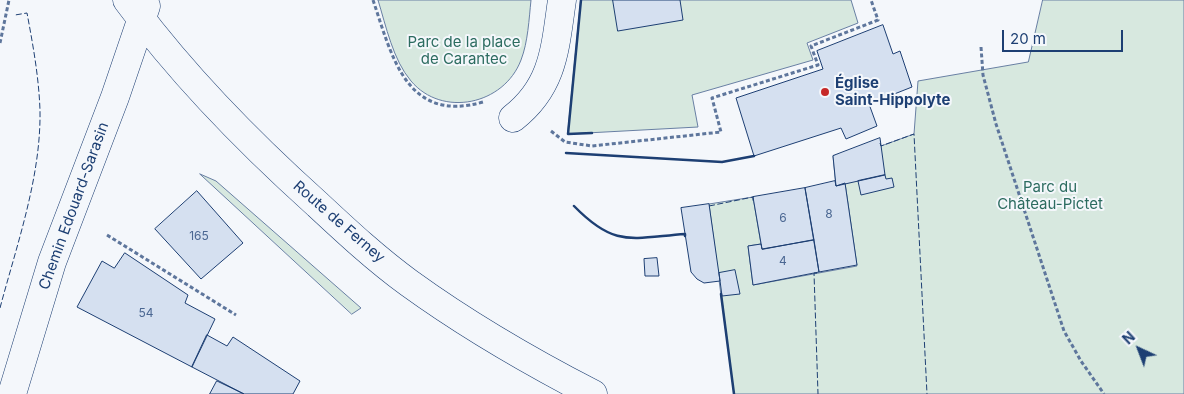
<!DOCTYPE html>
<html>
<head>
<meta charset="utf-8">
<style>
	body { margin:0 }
	#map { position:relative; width:1184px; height:394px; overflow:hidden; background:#f4f7fb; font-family:Inter,sans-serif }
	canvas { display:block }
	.north { position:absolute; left:1114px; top:324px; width:50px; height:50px; -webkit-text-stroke:4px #f4f7fb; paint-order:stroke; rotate:317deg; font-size:14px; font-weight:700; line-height:20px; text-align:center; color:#1d3f73 }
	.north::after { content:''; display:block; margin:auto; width:18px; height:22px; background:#1d3f73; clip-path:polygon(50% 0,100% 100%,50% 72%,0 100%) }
	.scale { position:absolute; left:1002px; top:30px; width:121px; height:22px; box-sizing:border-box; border:2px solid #1d3f73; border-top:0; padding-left:6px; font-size:15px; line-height:18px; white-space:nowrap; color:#1d3f73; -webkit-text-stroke:4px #f4f7fb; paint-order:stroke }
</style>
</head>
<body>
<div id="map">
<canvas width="1184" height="394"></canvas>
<div class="north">N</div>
<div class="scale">20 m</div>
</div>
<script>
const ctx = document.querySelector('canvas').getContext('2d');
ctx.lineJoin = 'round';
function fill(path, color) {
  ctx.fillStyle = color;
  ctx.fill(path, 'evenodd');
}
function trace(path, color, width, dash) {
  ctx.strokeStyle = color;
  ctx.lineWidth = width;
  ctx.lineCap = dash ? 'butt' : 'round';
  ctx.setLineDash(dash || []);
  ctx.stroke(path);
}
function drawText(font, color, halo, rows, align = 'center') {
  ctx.font = font + ' Inter,sans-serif';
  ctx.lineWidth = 4;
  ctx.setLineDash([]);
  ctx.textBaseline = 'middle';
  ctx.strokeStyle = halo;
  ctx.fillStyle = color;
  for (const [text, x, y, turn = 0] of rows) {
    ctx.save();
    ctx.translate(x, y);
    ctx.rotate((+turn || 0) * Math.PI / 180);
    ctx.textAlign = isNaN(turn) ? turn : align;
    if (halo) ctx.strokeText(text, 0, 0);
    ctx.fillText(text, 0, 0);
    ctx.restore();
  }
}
const green = new Path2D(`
	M378 0H531C529 19 528 42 521 60 504 105 442 118 411 81 393 60 386 26 378 0Z
	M581 0H851L858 23 807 43 813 60 692 95 698 127 568 134Z
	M1043 0H1184V394H734L709 204 753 197 761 244 748 246 753 285 857 266 845 183 836 186 833 156 881 146 914 134 918 81 1028 62Z
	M200 174 216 181 361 308 352 314Z`);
fill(green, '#d7e8df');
trace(green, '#687fa3', 1);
const building = new Path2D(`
	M613 0H680L683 20 618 31Z
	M883 25 893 54 900 51 912 87 869 104 877 126 846 139 841 128 754 156 736 98 823 69 817 51Z
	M880 138 885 175 836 186 833 156Z
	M885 175 886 179 892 178 894 187 861 195 858 181Z
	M835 181 836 186 845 183 857 265 819 272 805 188Z
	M805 188 814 240 762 249 753 197Z
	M197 191 243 243 201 279 155 229Z
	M709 204 720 281 704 283 697 279 691 272 681 208Z
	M814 240 819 272 753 285 748 246 761 244 762 249Z
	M125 253 188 295 185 303 215 319 192 367 77 307 102 261 114 268Z
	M657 258 659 276H645L644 259Z
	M735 270 740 294 722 296 719 273Z
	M207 335 227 346 233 337 300 381 293 394H244L192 367Z
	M217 381 244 394H210Z`);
fill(building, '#d5e0f0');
trace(building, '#1d3f73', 1);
const street = new Path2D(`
	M513 118C554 86 555 48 562 0`);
const secondary = new Path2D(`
	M127 0C182 75 248 142 317 204 346 231 376 259 409 283 467 325 529 361 593 394
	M12 394 52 262 115 97 146 6`);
trace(street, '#1d3f73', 29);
trace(secondary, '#1d3f73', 29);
trace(new Path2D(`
	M373 0C392 56 406 124 483 102
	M0 43 9 0
	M981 47 983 75 996 124 1064 331 1081 361 1104 394
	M551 131 565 142 592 146 721 132 712 98 818 65 811 46 878 20 871 0
	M107 235 236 315`), '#5e769c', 3, [4, 2.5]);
trace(street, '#f4f7fb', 28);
trace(secondary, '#f4f7fb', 28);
trace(new Path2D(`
	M880 143 881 146 914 134 927 394
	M709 206 753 197V201
	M817 273H814L818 394
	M721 293 734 394
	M0 308C17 244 41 177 40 111 39 78 33 45 27 13L15 15`), '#1d3f73', 1, [6, 2.5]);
trace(new Path2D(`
	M581 0 568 134 592 133
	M566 153 722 162 754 156
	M574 206C615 248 631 238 685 234V236
	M721 294 734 394`), '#1d3f73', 2.5);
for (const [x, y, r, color] of [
	[825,92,5,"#c62828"]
]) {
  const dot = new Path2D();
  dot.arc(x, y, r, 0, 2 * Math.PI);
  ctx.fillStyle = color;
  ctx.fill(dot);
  trace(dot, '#f4f7fb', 2);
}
drawText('12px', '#4b6792', null, [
	["8",829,214],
	["6",783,218],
	["165",199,236],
	["4",783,261],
	["54",146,313]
]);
drawText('15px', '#2c6c60', '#f4f7fb', [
	["Parc de la place",464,42],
	["de Carantec",464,59],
	["Parc du",1050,187],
	["Château-Pictet",1050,204]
]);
drawText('bold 15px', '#1d3f73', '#f4f7fb', [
	["Église",835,83],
	["Saint-Hippolyte",835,100]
], 'left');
drawText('15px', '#1d3f73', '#f4f7fb', [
	["Chemin Edouard-Sarasin",74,206,-70],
	["Route de Ferney",339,222,41]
]);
</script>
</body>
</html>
